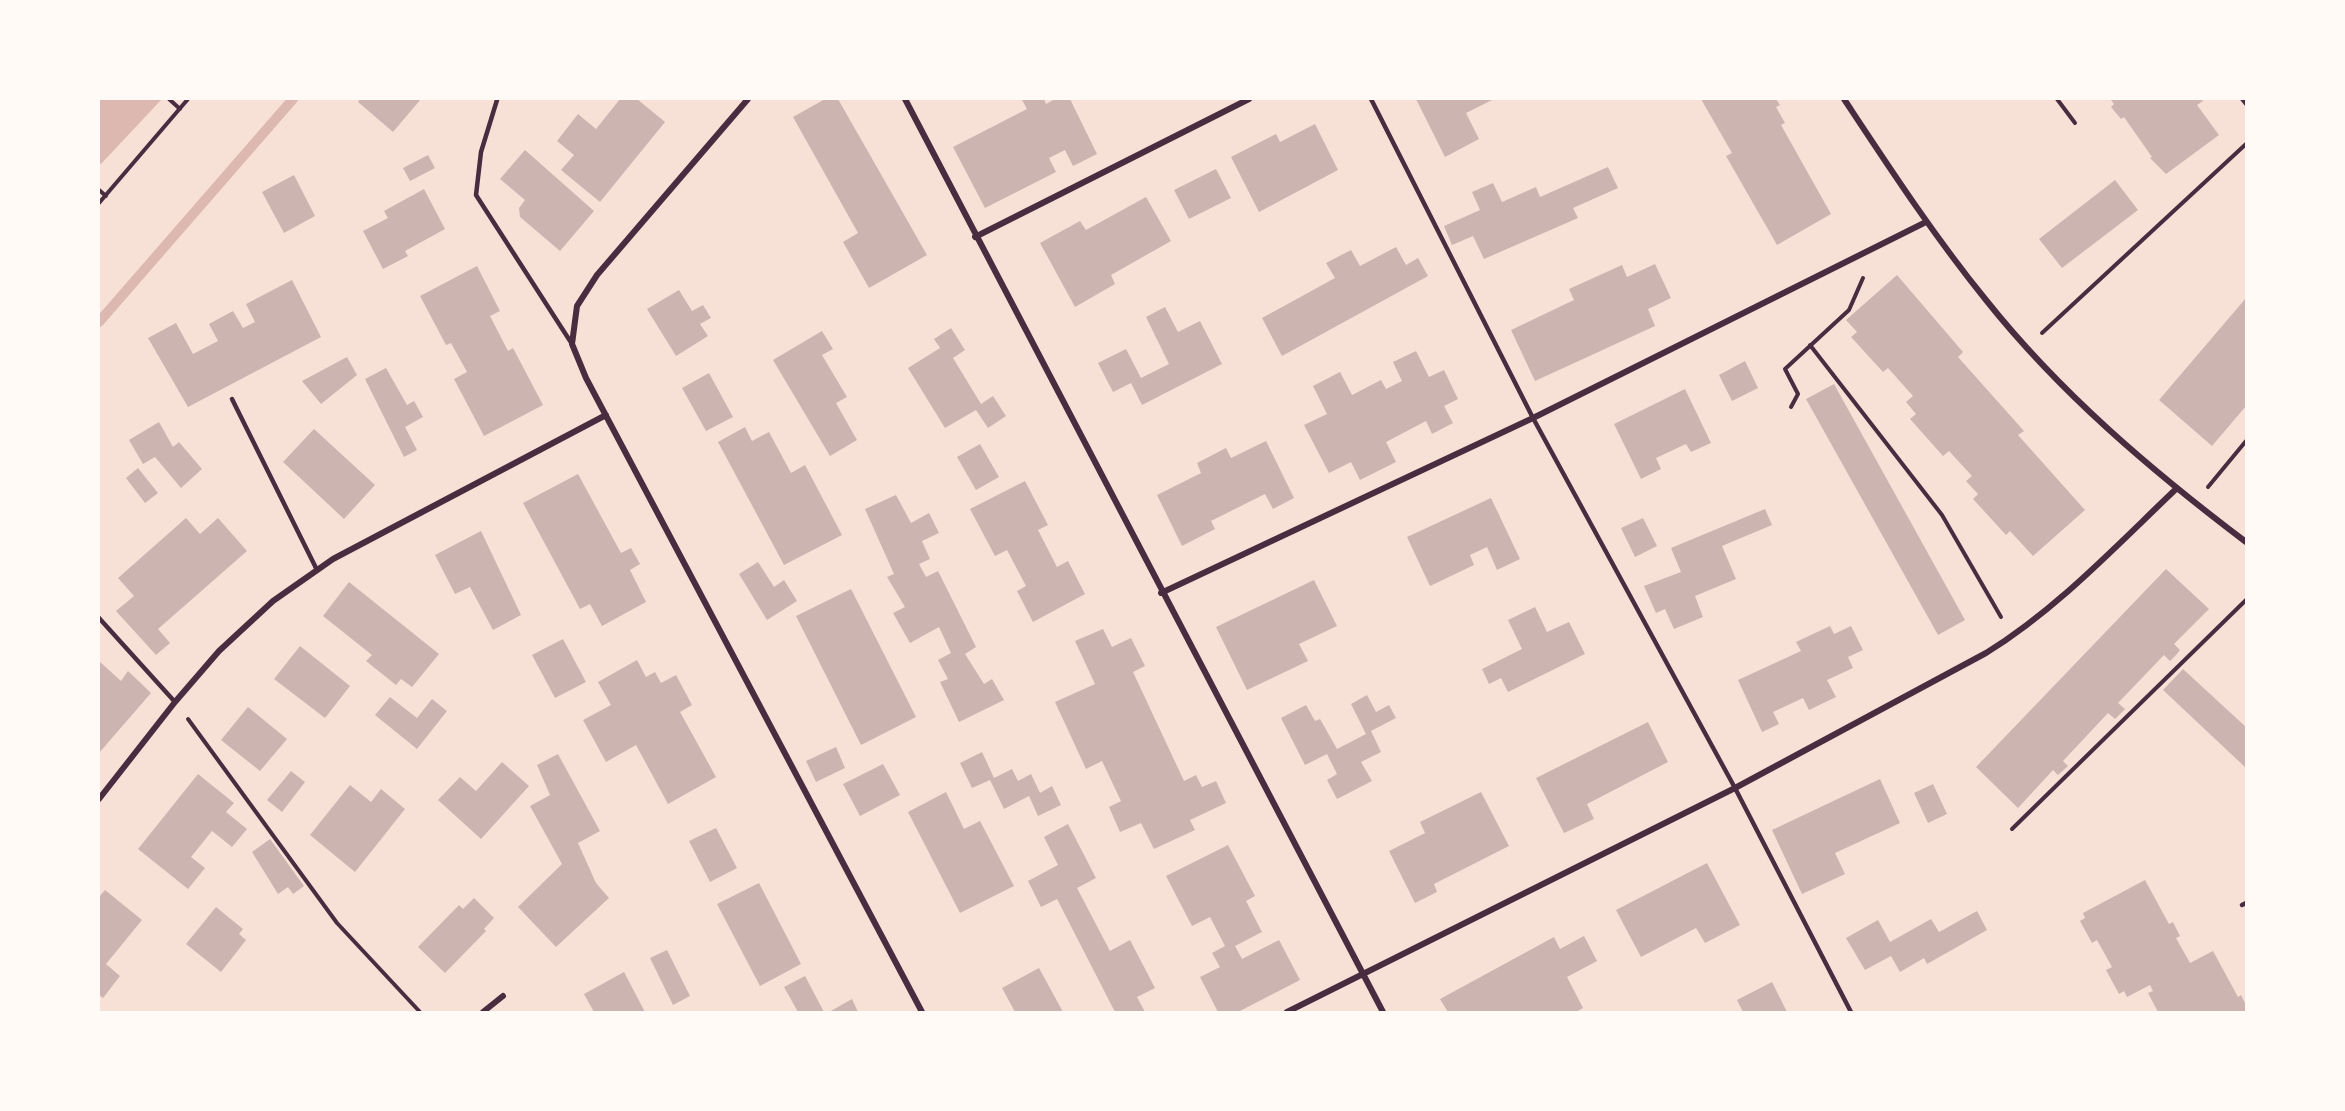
<!DOCTYPE html>
<html>
<head>
<meta charset="utf-8">
<style>
	body { margin:0 }
	#map { position:relative; width:2345px; height:1111px; overflow:hidden; background:#f7e1d7; font-family:Raleway,sans-serif }
	canvas { display:block }
	.frame { position:absolute; inset:0; border:100px solid #fffaf5; pointer-events:none }
</style>
</head>
<body>
<div id="map">
<canvas width="2345" height="1111"></canvas>
<div class="frame"></div>
</div>
<script>
const ctx = document.querySelector('canvas').getContext('2d');
ctx.lineJoin = 'round';
function fill(path, color) {
  ctx.fillStyle = color;
  ctx.fill(path, 'evenodd');
}
function trace(path, color, width, dash) {
  ctx.strokeStyle = color;
  ctx.lineWidth = width;
  ctx.lineCap = dash ? 'butt' : 'round';
  ctx.setLineDash(dash || []);
  ctx.stroke(path);
}
fill(new Path2D(`
	M99 99H162L101 164 99 163Z`), '#dcb8b0');
trace(new Path2D(`
	M99 322 293 99`), '#dcb8b0', 10);
fill(new Path2D(`
	M360 99H421L393 132 358 102Z
	M620 99H637L665 122 600 202 561 170 574 155 557 141 578 114 596 129Z
	M825 99H838L927 255 869 288 843 242 858 233 793 117Z
	M1025 99H1044L1046 104 1055 99H1070L1097 154 1073 166 1065 150 1049 158 1056 172 985 208 953 147 1027 109 1022 100Z
	M1416 99H1494L1466 113 1479 139 1445 157Z
	M1701 99H1776L1780 105 1776 107 1785 123 1781 125 1831 214 1777 245 1726 156 1732 153Z
	M2113 99H2202L2203 101 2197 105 2219 135 2166 174 2150 158 2152 157 2124 117 2121 119 2111 107 2114 104 2111 100Z
	M1315 124 1338 170 1259 212 1231 157 1276 134 1280 142Z
	M525 150 594 211 560 251 520 217 519 208 525 200 500 179Z
	M428 155 435 168 410 181 403 168Z
	M1608 167 1618 188 1573 208 1578 218 1484 259 1473 236 1452 245 1444 226 1480 210 1472 192 1493 183 1502 202 1536 187 1540 197Z
	M1216 169 1231 198 1189 219 1174 190Z
	M294 175 315 216 284 233 262 192Z
	M2115 180 2138 210 2062 268 2039 239Z
	M424 189 445 229 405 251 408 256 383 269 363 231 388 218 384 211Z
	M1146 197 1171 241 1111 275 1115 284 1075 307 1040 243 1080 221 1086 230Z
	M1396 247 1406 265 1418 258 1428 276 1282 356 1262 318 1335 278 1326 263 1351 250 1360 266Z
	M1655 264 1671 298 1648 309 1655 326 1535 381 1511 330 1574 300 1569 289 1622 265 1627 277Z
	M477 266 500 311 490 316 508 351 513 348 543 405 484 436 454 379 467 372 451 343 446 345 420 296Z
	M1897 275 1963 352 1958 357 2024 431 2018 435 2085 510 2033 556 2010 531 2006 535 1973 499 1978 494 1966 481 1972 476 1949 451 1943 456 1910 419 1916 414 1906 402 1913 396 1888 368 1883 372 1851 337 1857 332 1846 320Z
	M292 280 321 337 188 407 148 338 176 323 193 354 218 341 209 324 233 311 243 328 255 322 246 304Z
	M679 290 692 311 703 305 711 318 700 324 708 336 676 356 647 309Z
	M2246 298V406L2212 446 2159 400Z
	M1165 307 1178 332 1200 321 1222 364 1142 405 1131 383 1113 392 1098 363 1126 349 1141 378 1169 364 1146 317Z
	M951 328 965 350 953 358 981 404 993 396 1006 416 988 428 976 410 945 428 908 368 940 348 934 339Z
	M822 331 833 349 822 355 847 397 836 403 857 440 830 456 773 360Z
	M1416 351 1429 377 1444 370 1458 399 1444 406 1453 423 1432 434 1426 421 1386 442 1396 462 1360 480 1351 462 1329 473 1304 425 1327 414 1313 386 1340 372 1352 395 1381 380 1386 389 1402 381 1393 362Z
	M347 357 357 375 321 404 302 381Z
	M1745 361 1758 388 1732 401 1719 375Z
	M386 368 407 405 414 401 423 417 405 427 417 450 404 457 365 379Z
	M709 373 733 417 706 431 682 388Z
	M1834 384 1965 620 1938 635 1806 399Z
	M1685 389 1711 443 1691 452 1686 444 1656 458 1661 469 1641 479 1614 424Z
	M159 422 173 447 179 442 202 469 181 488 155 457 143 464 129 440Z
	M745 427 752 441 769 432 791 473 805 465 842 535 784 565 718 442Z
	M314 429 375 485 344 519 283 462Z
	M1266 441 1294 498 1273 509 1265 494 1211 521 1215 529 1182 546 1157 495 1201 473 1197 463 1226 448 1231 458Z
	M980 444 999 477 976 490 957 457Z
	M138 468 158 493 145 503 126 478Z
	M578 474 621 553 631 548 640 564 630 570 646 602 602 626 590 604 580 609 523 503Z
	M1025 481 1048 525 1038 530 1057 567 1068 561 1085 594 1033 622 1017 591 1026 586 1007 550 995 556 970 509Z
	M896 495 911 523 929 513 939 533 922 541 930 559 919 564 926 577 938 571 976 647 965 654 984 684 992 679 1004 700 959 722 940 682 948 679 938 660 951 653 939 627 910 643 893 613 905 607 887 577 894 574 865 509Z
	M1491 498 1520 559 1497 570 1487 547 1470 555 1474 565 1430 586 1407 537Z
	M1765 509 1772 525 1722 546 1736 579 1695 596 1703 617 1674 629 1665 609 1656 613 1644 586 1681 572 1671 548Z
	M186 518 200 534 218 518 247 551 158 629 170 643 156 655 116 611 134 596 118 578Z
	M1643 518 1657 546 1635 557 1621 528Z
	M481 531 521 615 493 630 470 587 455 594 435 555Z
	M758 562 774 587 784 580 797 601 767 620 739 574Z
	M2166 569 2209 609 2174 644 2180 650 2176 655 2170 661 2164 655 2118 703 2125 709 2115 719 2108 713 2063 761 2068 766 2058 775 2053 770 2018 808 1976 767Z
	M1314 580 1337 626 1299 644 1308 661 1247 690 1216 627Z
	M349 582 439 654 412 687 401 679 396 685 366 661 372 655 323 616Z
	M851 589 916 717 861 745 796 616Z
	M1535 607 1547 632 1569 622 1585 654 1508 692 1501 678 1489 684 1482 669 1522 649 1508 620Z
	M1830 626 1834 634 1851 626 1863 650 1848 657 1853 668 1827 680 1836 697 1809 710 1803 698 1773 712 1779 724 1762 732 1738 680 1801 651 1796 642Z
	M1103 629 1112 647 1131 638 1145 666 1133 672 1184 781 1196 775 1202 787 1216 781 1226 803 1190 820 1195 830 1154 849 1141 823 1120 832 1109 807 1121 801 1102 761 1086 769 1055 702 1095 684 1075 641Z
	M563 639 586 682 555 698 532 655Z
	M300 646 350 686 325 718 274 679Z
	M637 660 646 677 655 672 661 683 676 675 692 705 680 712 716 777 668 804 636 745 606 762 583 720 611 705 598 682Z
	M99 661 121 681 128 671 151 693 99 753Z
	M2183 669 2246 727V768L2163 690Z
	M1367 695 1376 712 1389 705 1396 718 1371 731 1381 752 1361 762 1372 781 1337 799 1327 780 1337 774 1327 754 1305 765 1281 718 1306 705 1315 721 1320 719 1337 749 1366 734 1351 704Z
	M390 697 417 718 432 699 447 711 417 749 375 715Z
	M248 707 287 739 260 771 221 740Z
	M1648 722 1668 762 1587 804 1594 819 1564 833 1536 778Z
	M836 747 845 768 816 782 806 761Z
	M982 752 994 778 1012 769 1018 781 1031 774 1040 793 1052 786 1061 805 1038 816 1029 796 1004 809 990 780 972 788 960 763Z
	M558 754 600 831 578 843 596 883 609 898 556 947 518 907 562 864 530 806 550 795 537 765Z
	M502 762 529 786 481 839 438 800 460 777 476 791Z
	M883 764 900 795 860 816 843 784Z
	M291 771 305 782 282 812 267 800Z
	M198 774 234 803 226 812 247 829 232 847 212 831 191 857 205 868 188 889 138 849Z
	M1880 779 1900 823 1835 853 1845 874 1802 894 1772 830Z
	M1933 784 1947 814 1928 823 1914 793Z
	M350 785 371 802 381 789 405 809 355 872 310 835Z
	M946 792 964 829 980 821 1014 886 960 913 908 812Z
	M1481 792 1509 846 1434 884 1437 892 1415 903 1389 851 1425 833 1420 822Z
	M1068 824 1096 878 1077 888 1110 951 1130 940 1155 988 1137 997 1145 1012H1115L1057 899 1041 907 1028 881 1058 865 1044 837Z
	M716 828 737 868 710 882 689 841Z
	M270 839 304 886 293 894 288 887 278 894 252 852Z
	M1228 845 1255 896 1246 901 1262 932 1235 946 1242 959 1279 940 1300 980 1238 1012H1218L1200 977 1220 967 1212 953 1225 946 1210 917 1192 926 1166 876Z
	M1707 863 1740 925 1705 943 1696 928 1641 957 1616 910Z
	M2145 880 2169 924 2173 922 2180 936 2176 938 2190 963 2213 951 2238 997 2241 995 2246 1005V1012H2158L2148 993 2153 991 2150 985 2127 997 2124 991 2119 994 2106 970 2112 967 2097 940 2092 943 2080 921 2085 918 2083 913Z
	M759 883 801 964 760 986 717 904Z
	M105 890 142 920 106 964 120 976 103 998 99 995V897Z
	M474 898 494 918 484 929 486 931 445 973 418 947 459 905 463 909Z
	M216 907 243 929 239 934 246 940 221 972 186 944Z
	M1977 911 1987 930 1927 964 1924 958 1900 972 1891 956 1865 970 1846 938 1878 920 1890 942 1931 919 1939 932Z
	M1584 936 1597 961 1567 977 1583 1008 1576 1012H1448L1440 999 1554 937 1560 949Z
	M667 950 690 996 673 1005 650 958Z
	M1039 968 1063 1012H1015L1002 988Z
	M624 972 645 1012H594L584 994Z
	M805 976 824 1012H798L784 987Z
	M1772 982 1787 1012H1743L1737 1000Z
	M852 999 858 1012H829Z`), '#ccb4b1');
trace(new Path2D(`
	M169 99 180 109
	M2057 99 2075 123
	M2242 99 2246 104
	M99 190 106 196
	M99 203 188 99
	M2042 333 2246 144
	M1810 345 1942 515 2001 617
	M1791 407 1798 394 1785 369 1849 310 1863 278
	M2208 487 2246 441
	M188 719 337 923 420 1012
	M2012 829 2246 600`), '#4a2c40', 4);
trace(new Path2D(`
	M1371 99 1533 418 1735 788 1851 1012
	M497 100 481 152 476 195 572 344
	M232 399 317 570
	M99 618 175 702
	M2242 905 2246 903`), '#4a2c40', 4.5);
trace(new Path2D(`
	M748 99 597 275 577 306 572 344 586 378 922 1012
	M905 99 1383 1012
	M1844 99C1889 167 1934 236 1986 300 2060 393 2152 471 2246 542
	M975 237 1249 99
	M1161 593 1533 418 1926 222
	M99 799 175 702 219 651 273 601 333 559 606 415
	M483 1012 503 996
	M1287 1012 1735 788 1986 653C2057 609 2115 547 2176 489`), '#4a2c40', 6);
</script>
</body>
</html>
